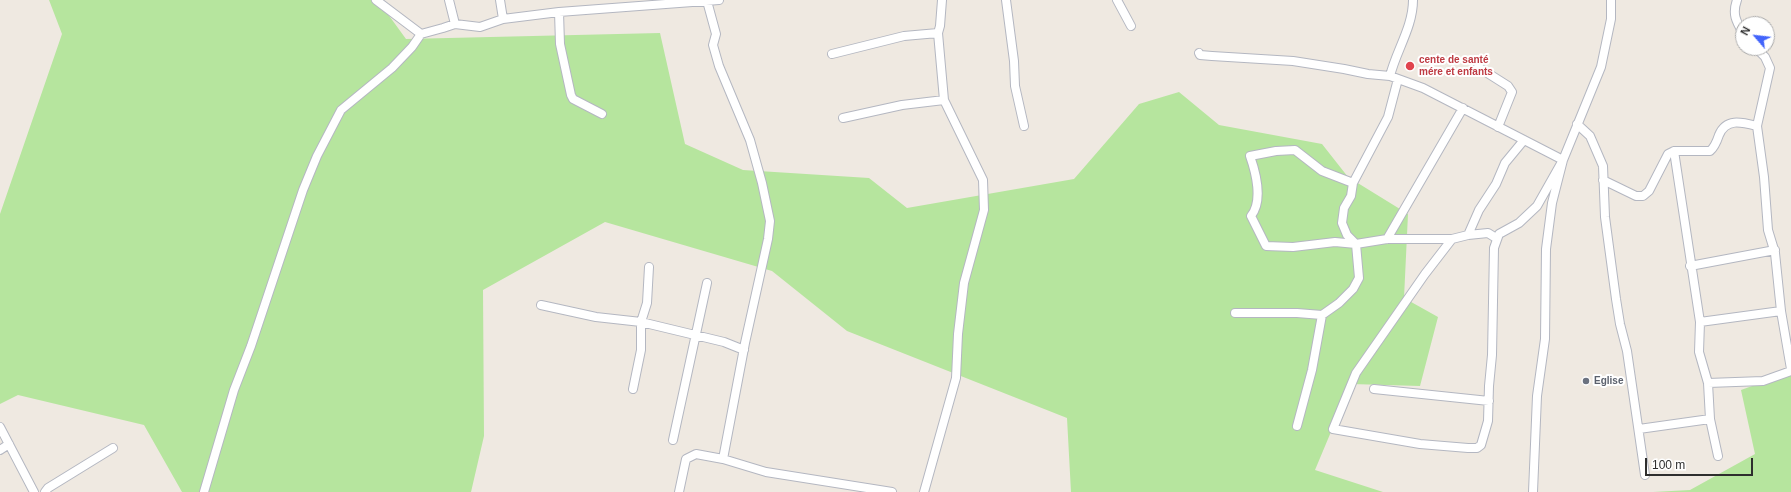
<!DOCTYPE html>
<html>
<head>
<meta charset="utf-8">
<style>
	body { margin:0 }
	#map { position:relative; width:1791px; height:492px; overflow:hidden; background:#efe9e1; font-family:Helvetica,sans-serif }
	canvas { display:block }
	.north { position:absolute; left:1735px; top:16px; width:40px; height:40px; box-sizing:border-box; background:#fff; border:1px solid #ababab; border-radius:50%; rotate:298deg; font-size:11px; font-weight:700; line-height:16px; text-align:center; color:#2e2e2e }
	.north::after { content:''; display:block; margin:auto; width:14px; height:18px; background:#4264fb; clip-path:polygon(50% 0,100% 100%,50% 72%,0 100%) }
	.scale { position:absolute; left:1645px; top:458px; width:108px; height:18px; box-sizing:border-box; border:2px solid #2e2e2e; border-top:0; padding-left:5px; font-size:12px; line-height:14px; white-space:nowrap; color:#2e2e2e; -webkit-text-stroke:3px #fff; paint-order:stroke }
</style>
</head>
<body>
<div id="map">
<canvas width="1791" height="492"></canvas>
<div class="north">N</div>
<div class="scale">100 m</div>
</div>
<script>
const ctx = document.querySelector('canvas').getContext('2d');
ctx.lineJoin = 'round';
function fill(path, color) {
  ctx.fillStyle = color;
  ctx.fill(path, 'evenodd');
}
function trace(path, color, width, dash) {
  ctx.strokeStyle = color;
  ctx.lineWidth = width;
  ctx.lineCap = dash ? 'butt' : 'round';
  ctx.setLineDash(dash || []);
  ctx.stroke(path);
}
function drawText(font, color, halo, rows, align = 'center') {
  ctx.font = font + ' Helvetica,sans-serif';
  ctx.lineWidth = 4;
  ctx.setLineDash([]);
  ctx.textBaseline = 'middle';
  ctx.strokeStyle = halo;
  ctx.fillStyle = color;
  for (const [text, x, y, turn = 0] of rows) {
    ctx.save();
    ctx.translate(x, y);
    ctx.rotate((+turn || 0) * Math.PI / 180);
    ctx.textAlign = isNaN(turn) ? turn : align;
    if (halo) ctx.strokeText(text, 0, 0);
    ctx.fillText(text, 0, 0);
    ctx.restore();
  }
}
fill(new Path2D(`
	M49 0H381L382 6 406 39 660 33 685 144 743 170 869 178 907 208 1074 179 1139 104 1179 92 1219 125 1322 144 1348 177 1408 214 1404 298 1438 317 1420 386 1351 384 1315 470 1383 492H1071L1067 418 847 331 772 271 605 222 483 290 484 436 471 492H182L144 425 18 395 0 404V214L62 34Z
	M1791 372V492H1653L1690 490 1755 454 1741 390Z`), '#b6e59e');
const minor = new Path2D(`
	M376 0 421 34
	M449 0 455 24
	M500 0 503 19
	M1006 0 1014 61 1015 86 1024 126
	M1117 0 1131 26
	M1737 0C1732 14 1736 21 1743 33
	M707 1 716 34 713 45 719 66 750 140 762 183 770 221 768 239 745 343 723 459
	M559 12 560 44 571 95 573 99 602 114
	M1199 53 1200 55 1212 56 1293 61 1344 69 1368 74 1390 76 1423 88 1563 160 1552 203 1546 249 1545 339 1537 396 1533 492
	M832 54 904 36 938 33
	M1478 67 1508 86 1512 92 1498 127
	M1390 76C1396 51 1413 27 1413 0
	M843 118 902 105 944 100
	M1577 124 1590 136 1603 166 1605 217 1616 299 1620 324 1627 351 1645 475
	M1757 126 1764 177 1768 230 1775 253 1781 311 1791 369
	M1674 151 1700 322 1699 352 1708 383 1710 419 1718 456
	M1603 180 1636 196H1643L1649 191 1668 154 1674 151H1710C1715 147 1717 141 1719 135 1726 118 1741 122 1757 126L1770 68 1765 57 1756 48
	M1353 183 1322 171 1295 150 1276 151 1250 156C1256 173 1263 201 1251 216L1266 246 1293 247 1335 242 1356 244 1387 239H1452
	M1468 235 1479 210 1496 184 1505 163 1524 140
	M1496 238 1488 233 1468 235 1452 239 1425 274 1356 373 1333 429 1420 444 1468 448H1477L1481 445 1488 421 1489 386 1492 355 1494 248 1499 234 1519 223 1537 206 1563 160 1601 67 1611 19V0
	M1387 239 1463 108
	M1690 266 1775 250
	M541 305 596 317 641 322 724 342 744 350
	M1235 313H1297L1322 315 1339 303 1353 289 1359 278 1356 244 1347 235 1342 223 1344 208 1351 196 1353 183 1388 117 1398 79
	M1700 322 1781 311
	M1708 383 1763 381 1791 371
	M633 389 641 350V322L647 303 649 267
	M1374 389 1489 401
	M1297 426 1312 370 1322 315
	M0 427 34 492
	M1639 429 1710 419
	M673 440 707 283
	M0 450 9 444
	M45 492 48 488 113 448
	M204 492 234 390 251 346 303 190 317 156 341 110 392 68 412 47 421 34 443 28 455 24 480 27 503 19 559 12 719 0
	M679 492 686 459 696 454 723 459 766 472 892 492
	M924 492 956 378 958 334 964 283 984 210 983 180 944 100 938 33 940 26 942 0`);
trace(minor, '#b4b7c1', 10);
trace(minor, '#fff', 8);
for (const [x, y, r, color] of [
	[1410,66,5,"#e0444e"],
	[1586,381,4,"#6b7280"]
]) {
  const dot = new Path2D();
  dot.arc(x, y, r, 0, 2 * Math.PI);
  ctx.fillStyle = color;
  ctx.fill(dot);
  trace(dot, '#fff', 1.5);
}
drawText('bold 10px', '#be3a42', '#fff', [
	["cente de santé",1419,60],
	["mére et enfants",1419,72]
], 'left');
drawText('bold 10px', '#5b616d', '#fff', [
	["Eglise",1594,381]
], 'left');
</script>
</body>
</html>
